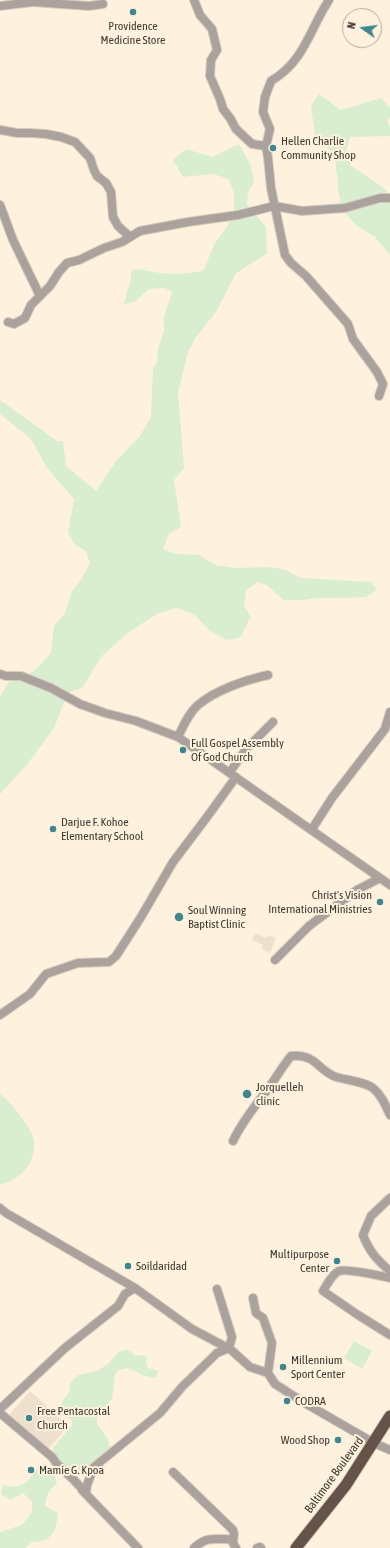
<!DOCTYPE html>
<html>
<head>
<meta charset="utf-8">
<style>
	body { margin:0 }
	#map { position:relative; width:390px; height:1548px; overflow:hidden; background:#fef2de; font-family:"Asap Condensed",sans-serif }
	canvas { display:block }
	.north { position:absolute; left:342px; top:8px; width:40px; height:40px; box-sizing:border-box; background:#fef2de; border:1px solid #b1a899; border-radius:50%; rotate:284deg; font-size:11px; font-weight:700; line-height:16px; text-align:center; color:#3e3932 }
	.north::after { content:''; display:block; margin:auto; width:14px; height:18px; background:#3f868e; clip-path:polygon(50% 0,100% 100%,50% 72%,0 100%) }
</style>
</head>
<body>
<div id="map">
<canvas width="390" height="1548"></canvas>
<div class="north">N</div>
</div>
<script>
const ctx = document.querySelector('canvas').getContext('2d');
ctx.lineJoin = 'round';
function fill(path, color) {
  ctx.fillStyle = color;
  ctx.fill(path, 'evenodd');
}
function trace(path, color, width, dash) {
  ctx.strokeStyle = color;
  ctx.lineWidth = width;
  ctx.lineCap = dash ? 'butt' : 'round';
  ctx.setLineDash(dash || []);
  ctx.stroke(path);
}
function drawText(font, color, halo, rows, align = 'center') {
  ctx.font = font + ' "Asap Condensed",sans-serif';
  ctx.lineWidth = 4;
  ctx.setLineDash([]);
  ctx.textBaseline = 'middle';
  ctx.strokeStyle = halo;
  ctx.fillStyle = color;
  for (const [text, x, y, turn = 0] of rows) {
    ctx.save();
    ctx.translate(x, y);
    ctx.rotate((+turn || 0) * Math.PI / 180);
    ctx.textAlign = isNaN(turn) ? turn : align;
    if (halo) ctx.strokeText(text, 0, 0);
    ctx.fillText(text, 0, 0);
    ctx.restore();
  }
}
fill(new Path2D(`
	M255 933 266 938 268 935 276 938 270 953 261 949 263 945 252 940Z
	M30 1391 69 1426 47 1450 9 1415Z`), '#efe0ce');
fill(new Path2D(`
	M319 94 341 110 381 98 390 108V117L387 120 390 127V136L350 137 346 151 350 165 384 188 390 195V255L375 237 357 226 343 211 339 196 335 156 315 135 311 106Z
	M239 144 251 166 254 183 248 192 247 205 266 227 267 254 236 273 216 312 196 337 188 352 178 393 184 468 174 480 181 527 169 534 163 549 176 554 199 555 215 565 235 568 266 567 283 569 301 578 371 582 377 590 366 597 351 598H320L302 600H283L267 585 257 582 246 591 244 607 251 616 240 638 226 640 209 630 195 615 176 608 157 614 129 632 102 656 82 688 68 693 54 728 26 766 0 794V697L8 683 34 671 51 653 54 626 65 613 72 591 81 580 90 563 86 551 74 544 68 532 74 499 47 468 31 439 0 414V400L57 441H63L66 466 96 491 116 461 140 436 151 417 153 368 157 362 158 349 164 330V316L172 292 165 288 149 289 135 302 124 304 131 278V270C143 268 150 272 162 273 176 275 189 273 203 271L215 243 227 227 234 211V194L229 179 213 174 183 177 173 160 186 149 212 157Z
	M0 1094C10 1101 33 1129 34 1141 35 1165 22 1178 0 1185Z
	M354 1341 372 1351 362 1369 344 1358Z
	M125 1350 130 1351 135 1356 143 1355 147 1357 146 1363 148 1368 159 1371 155 1378 144 1376 137 1372 128 1368 118 1370 115 1375 112 1399 97 1418V1423L107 1438 111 1449C99 1459 81 1481 65 1469 60 1465 56 1459 52 1454L53 1448 72 1425V1420L61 1414 58 1408 69 1392 70 1383 78 1375 97 1371 109 1363 118 1352Z
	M41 1465 55 1476 57 1484C48 1490 46 1496 45 1506L58 1513C56 1532 52 1542 32 1542L25 1548H0V1532L22 1525 32 1512V1502L23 1493 10 1500 1 1494 3 1485C25 1491 27 1480 41 1465Z`), '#d9edd1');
const minor = new Path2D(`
	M194 0 200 15 212 29 217 50 211 60 210 76 220 99 223 109 230 118 236 129 252 144 266 146 268 158 271 188 285 255 291 263 306 276 348 324 353 339 377 372 383 384 379 396
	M0 6 33 2 89 6 103 4
	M0 130 17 133H30L46 134 61 137 75 142 90 158 94 170 97 176 106 183 111 192 113 217 118 226 130 237
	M266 146 270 129 263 112 265 97 271 81C305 61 309 30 329 0
	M0 205 13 240 40 296
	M8 322 14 324 25 318 31 305 50 286 59 272 67 263 79 260 104 248 122 242 140 231 188 222 238 215 274 206 302 211 316 210 345 208 380 198H390
	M0 674 6 676H21L51 688 80 704 105 713 136 721 178 737 390 885
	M178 737C183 726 189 713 198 705 216 690 245 680 268 675
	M230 772 246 749 273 722
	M312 829 332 798 385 729 390 712
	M275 960 309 926 357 890 380 878
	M0 1015 30 994 46 974 78 963 109 962 116 956 141 917 173 862 207 817 236 777
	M233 1141C242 1122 255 1106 268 1089 276 1078 282 1067 291 1056 317 1054 317 1070 336 1077 346 1080 367 1082 374 1089 382 1096 386 1106 390 1115
	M390 1198 371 1216 363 1235C369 1251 377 1260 390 1271
	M0 1208 6 1213 135 1288 192 1329 224 1346 229 1348 250 1367 268 1373 275 1384 303 1402 374 1443 390 1450
	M390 1278C380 1276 347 1268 339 1271 331 1275 327 1285 323 1291L358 1315 390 1335
	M253 1298 256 1313 263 1318 272 1343 268 1373
	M0 1409 65 1348 118 1306 125 1294 135 1288
	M0 1413 52 1457 57 1464 75 1481
	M173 1472 233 1530 234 1534 233 1543 236 1548
	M71 1477 86 1493 87 1485 94 1467 160 1413 182 1387 217 1353 229 1348 232 1337 217 1289
	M82 1490 138 1548
	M194 1548C208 1535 216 1540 233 1539
	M257 1548 260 1547 261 1548`);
const trunk = new Path2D(`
	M296 1548 346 1485 390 1416`);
trace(minor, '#d8cdbc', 10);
trace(trunk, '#d8cdbc', 13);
trace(minor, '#aca29d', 8);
trace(trunk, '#65534a', 11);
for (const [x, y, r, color] of [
	[133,12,4,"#3f868e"],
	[273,148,4,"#3f868e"],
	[183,750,4,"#3f868e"],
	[53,829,4,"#3f868e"],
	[380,902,4,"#3f868e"],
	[179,917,5,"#3f868e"],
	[247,1094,5,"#3f868e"],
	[337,1261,4,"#3f868e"],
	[128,1266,4,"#3f868e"],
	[283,1367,4,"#3f868e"],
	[287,1401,4,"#3f868e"],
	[29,1418,4,"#3f868e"],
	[338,1440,4,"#3f868e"],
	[31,1470,4,"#3f868e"]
]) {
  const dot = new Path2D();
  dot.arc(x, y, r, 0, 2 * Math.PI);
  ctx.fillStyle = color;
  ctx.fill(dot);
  trace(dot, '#fef2de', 1.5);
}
drawText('12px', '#3e3932', '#fef2de', [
	["Providence",133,26,"center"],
	["Medicine Store",133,40,"center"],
	["Hellen Charlie",281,141],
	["Community Shop",281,155],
	["Full Gospel Assembly",191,743],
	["Of God Church",191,757],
	["Darjue F. Kohoe",61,822],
	["Elementary School",61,836],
	["Christ's Vision",372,895,"right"],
	["International Ministries",372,909,"right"],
	["Soul Winning",188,910],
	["Baptist Clinic",188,924],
	["Jorquelleh",256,1087],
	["clinic",256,1101],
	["Multipurpose",329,1254,"right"],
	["Center",329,1268,"right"],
	["Soildaridad",136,1266],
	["Millennium",291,1360],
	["Sport Center",291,1374],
	["CODRA",295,1401],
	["Free Pentacostal",37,1411],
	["Church",37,1425],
	["Wood Shop",330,1440,"right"],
	["Mamie G. Kpoa",39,1470]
], 'left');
drawText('12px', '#3e3932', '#fef2de', [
	["Baltimore Boulevard",334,1475,-54]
]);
</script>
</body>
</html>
